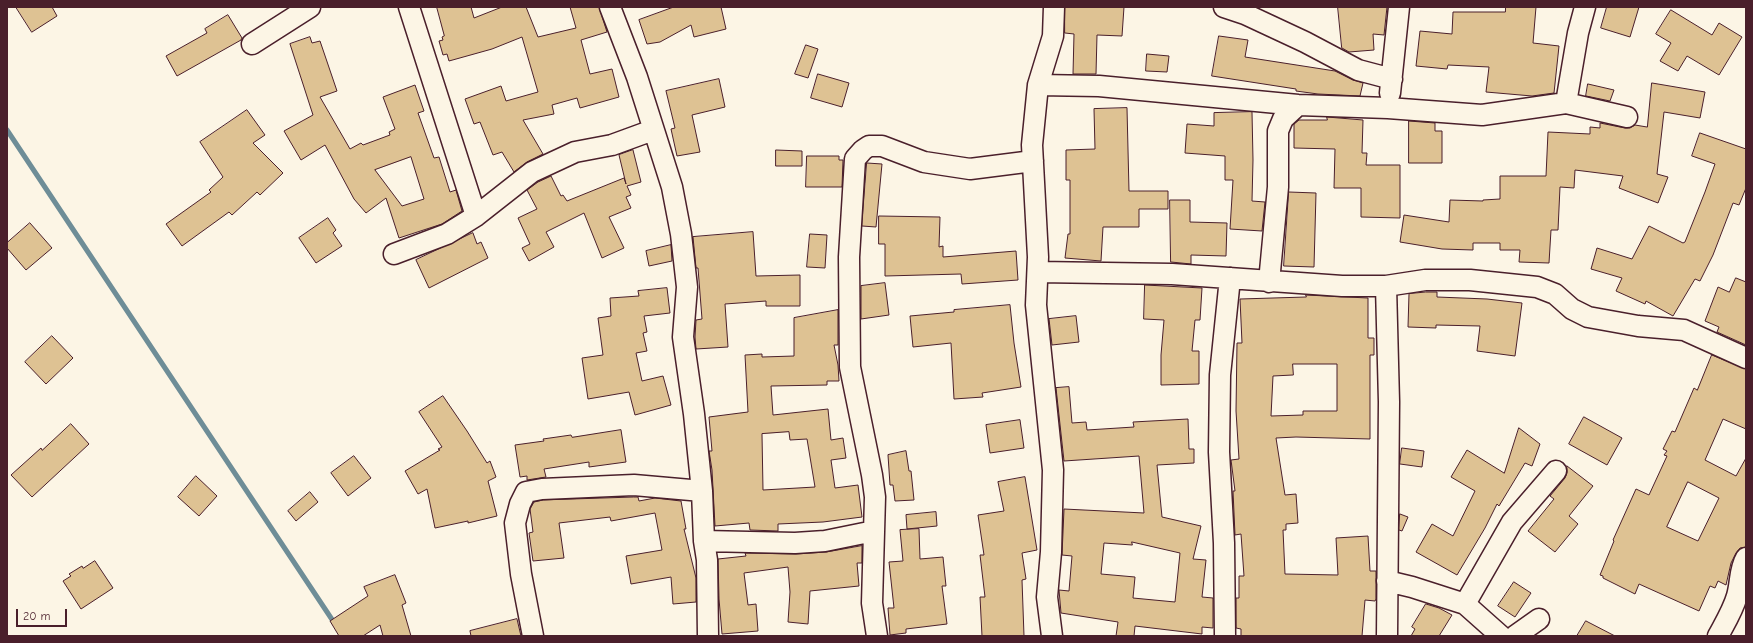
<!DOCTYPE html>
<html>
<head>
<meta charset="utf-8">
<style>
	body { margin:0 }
	#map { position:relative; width:1753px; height:643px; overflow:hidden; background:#fcf5e5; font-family:"Comic Neue",sans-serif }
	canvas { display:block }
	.frame { position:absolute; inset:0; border:8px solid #4a1f2b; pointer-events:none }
	.scale { position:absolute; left:16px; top:609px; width:51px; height:18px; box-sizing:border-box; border:2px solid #4a1f2b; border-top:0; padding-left:5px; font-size:12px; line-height:14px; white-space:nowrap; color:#4a1f2b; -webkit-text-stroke:3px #fcf5e5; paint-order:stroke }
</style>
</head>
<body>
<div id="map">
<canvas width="1753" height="643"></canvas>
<div class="frame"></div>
<div class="scale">20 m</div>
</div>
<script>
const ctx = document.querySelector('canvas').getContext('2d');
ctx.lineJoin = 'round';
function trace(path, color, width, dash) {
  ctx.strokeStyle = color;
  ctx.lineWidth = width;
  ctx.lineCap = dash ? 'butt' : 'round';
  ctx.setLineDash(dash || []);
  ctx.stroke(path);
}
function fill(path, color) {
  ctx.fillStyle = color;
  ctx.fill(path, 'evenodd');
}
trace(new Path2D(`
	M7 130 335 624`), '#6e8d97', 5);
const building = new Path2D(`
	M16 7H52L57 16 32 32Z
	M437 7H471L474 18 502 7H526L538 37 576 28 570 7H599L607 32 581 40 590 74 612 69 619 97 580 108 577 98 552 105 554 114 523 120 543 154 527 162 514 172 502 152 493 155 480 122 474 124 465 99 501 86 506 101 538 92 522 37 492 49 449 61 447 54 443 55 439 41 443 40 442 37 444 36Z
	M674 7H721L726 29 694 37 691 25 660 42 647 44 639 20Z
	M1065 7H1124L1122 36 1097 35 1096 74H1073L1074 34 1065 33Z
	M1338 7H1387L1384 35 1373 34 1374 50 1349 52 1342 48Z
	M1506 7H1536L1533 43 1559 46 1554 93 1532 96 1486 92 1489 67 1448 65 1447 69 1416 66 1420 31 1452 34 1453 12H1505Z
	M1607 7H1639L1630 37 1601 28Z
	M1671 10 1712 35 1719 23 1742 37 1719 75 1687 56 1678 71 1660 61 1671 43 1656 34Z
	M228 15 242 38 241 40 177 76 166 56 207 33 205 29Z
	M1219 36 1248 40 1245 57 1335 71 1353 80 1363 83 1360 96 1318 94 1296 91V89L1212 76Z
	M310 37 312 43 320 41 337 91 320 97 350 149 361 143 363 145 390 135 389 132 395 129 383 97 415 85 424 111 418 113 434 158 439 157 450 192 456 190 462 211 442 224 399 238 386 198 366 213 354 199 325 145 301 160 284 131 313 115 290 44ZM411 157 424 199 402 206 375 170Z
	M806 45 818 49 808 78 795 74Z
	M1147 54 1169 56 1167 72 1146 71Z
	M818 74 849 83 842 107 811 98Z
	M719 79 725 107 692 115 700 152 677 156 671 129 675 128 666 91Z
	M1652 83 1705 92 1700 118 1664 112 1657 174 1668 177 1658 203 1619 188 1623 176 1575 170 1574 188 1560 187 1558 230H1551L1549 263 1519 262 1520 250H1500V243H1473V250L1442 249 1400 242 1404 215 1449 222 1450 200 1483 201V200L1500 199V176H1546L1548 132 1590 134V127L1600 128V123L1625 128H1630L1635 125 1647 127Z
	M1588 84 1614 90 1610 101 1586 96Z
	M1127 108 1129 191H1168V209H1139V227H1103L1101 261 1065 258 1068 234H1070V180H1066V150L1095 149 1094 109Z
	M247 110 265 135 253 143 283 173 260 195 257 192 232 215 229 212 182 246 166 224 211 192 209 190 223 177 200 142Z
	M1252 112 1253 160 1252 201 1265 202 1262 231 1230 229 1233 180H1225V156L1185 153 1187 124 1214 126V113Z
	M1327 117 1363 120 1362 153H1367L1366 165H1400V218L1361 217V188H1334L1335 149 1294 148V124L1299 120H1327Z
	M1409 121 1435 123V131H1442V163H1409Z
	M1700 133 1746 149V188L1739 205 1733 203 1713 255 1700 281 1695 279 1673 316 1646 301 1645 304 1616 291 1622 278 1591 269 1597 248 1632 259 1649 226 1683 243 1685 242 1705 192 1715 164 1692 156Z
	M633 150 641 182 627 186 631 195 626 197 631 208 609 217 624 248 602 258 584 213 546 232 554 247 529 261 522 248 530 244 518 218 537 209 527 190 538 182 551 176 561 196 563 195 567 201 624 178 626 184 619 155Z
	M776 150 802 151V166H776Z
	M807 156H839V160H843L842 187H806Z
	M867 163 882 164 876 227 862 226Z
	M1289 192 1316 193 1314 267 1284 266Z
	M1170 200H1190V222L1227 223 1226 256 1191 255V264L1171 262Z
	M879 216 940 217 939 247 943 246V257L1016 251 1018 280 962 284 961 274 885 276V244H879Z
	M328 218 336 230 333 233 342 246 316 263 299 238Z
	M30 223 52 248 26 270 7 248V243Z
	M753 232 756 276 800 275V306H766V301L725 304 728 347 696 349 695 337 696 320 702 319 698 268H696L693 237Z
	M473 233 477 244 481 242 488 258 429 288 416 260Z
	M810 234 827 235 825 268 807 267Z
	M671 245 672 261 649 266 646 251Z
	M1736 278 1746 282V345L1717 332 1719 327 1705 321 1718 287 1729 292Z
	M885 283 889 315 861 319V286Z
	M1145 285 1202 288 1200 320H1195L1192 351H1199V384L1161 385V355L1164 320 1144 319Z
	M667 288 670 313 644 316 647 332 643 333 647 351 636 353 642 381 663 376 671 405 635 415 629 392 588 399 582 358 603 355 598 318 611 316 610 298 639 296 638 291Z
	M1426 292H1437V297L1487 299 1522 303 1515 356 1477 351 1480 326 1436 325V328L1408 327 1409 294Z
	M1306 295 1368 298V338H1374V355H1370V439L1296 437 1276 438 1285 495 1296 494 1298 523 1286 524V530H1283L1285 574 1338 575 1336 538 1368 536 1370 571H1376V599L1375 601 1365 600 1362 636H1241V629L1236 628V598H1239V576H1244L1241 534 1235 535 1233 491H1235L1231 460 1239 459 1236 411 1237 343H1242L1240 299 1306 297ZM1293 364H1337V411H1303V415L1271 416 1273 376 1293 375Z
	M1010 305 1014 343 1021 387 982 393 983 397 954 399 951 343 913 347 910 316 954 312V310Z
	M838 310V345H834L838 365 839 381H827V385L771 386 773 415 828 409 831 440 843 438 846 458 831 460 835 488 858 485 862 517 823 522 778 524V531L750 530 749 523 715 526 712 470 709 451H712L709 417 748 412 745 355 762 354V357L794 356V318ZM789 432 790 440 807 439 815 487 763 490 762 434Z
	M1076 316 1079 342 1052 345 1049 319Z
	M52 336 73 358 46 384 25 362Z
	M1712 355 1746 369V429L1723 419 1705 460 1736 476 1746 458V547L1740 548 1736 553 1731 563 1726 585 1718 581 1715 588 1710 586 1699 611 1639 584 1635 594 1603 578V576L1600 575 1614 541 1613 540 1636 489 1649 495 1667 456 1664 455 1667 451 1663 449 1672 431 1675 432 1694 388 1697 390ZM1688 482 1719 498 1698 541 1667 527Z
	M1069 387 1072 423 1086 422 1087 430 1134 427 1133 422 1188 419 1189 449H1194V463L1157 465 1162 517 1201 526 1193 559 1206 560 1202 597 1213 598V628L1202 627V634L1135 626 1134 636H1116L1118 622 1061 613 1059 590 1069 591 1072 556 1062 555 1064 509 1144 513 1139 456 1064 461 1056 388ZM1132 542 1180 553 1175 602 1133 598 1135 577 1101 574 1104 543 1132 545Z
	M443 396 467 431 487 463 490 461 496 477 488 481 497 516 468 523V521L435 528 427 489 418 494 405 471 440 450 438 449 442 447 419 412Z
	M1584 417 1622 438 1607 465 1569 444Z
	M1020 420 1024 448 990 453 986 425Z
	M71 424 89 444 32 497 11 475 41 448 42 450Z
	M1519 428 1540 444 1532 466 1525 463 1499 506 1497 504 1485 528 1457 575 1416 552 1432 524 1453 536 1475 491 1451 477 1467 450 1504 473Z
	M621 430 626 462 589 467V462L544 469 546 477 527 480V476L520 477 515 445 544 441 543 439 571 435 572 437Z
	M1402 448 1424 451 1422 467 1400 464Z
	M906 451 909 471H911L914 500 895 501 893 485H890L888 455Z
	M354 456 371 478 348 496 331 473Z
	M1567 466 1593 486 1569 516 1578 524 1555 552 1528 531 1554 499 1550 496 1565 478 1567 473Z
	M196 476 217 496 199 516 178 497Z
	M1025 477 1037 550 1022 553 1026 579 1022 580 1024 636H982L980 597H985L980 555H984L978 515 1004 511 998 482Z
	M310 492 318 502 296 521 288 511Z
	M634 497H638L639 501 655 498 681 501 686 529H684L696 578V602L673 604 671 577 631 584 626 556 662 550 655 513 611 521 610 517 559 523 564 558 533 561 529 533 533 532 530 509 534 502 543 500Z
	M936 512 937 526 907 529 906 515Z
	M1400 514 1408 517 1402 531 1399 530Z
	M919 529 920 559 943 557 946 586H942L947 624 906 629V633L890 635 888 608H894L889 562 903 561 900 530Z
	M862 546V563H857L859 586 810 591 808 624 788 622 790 592 788 567 744 573 748 605 756 604 758 631 722 634 719 599 718 559 746 556 745 553 796 554 826 552Z
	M95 561 113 588 81 609 63 581 71 576 69 574 82 566 83 568Z
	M395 575 406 603 402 605 411 636H383L380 625 363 636H339L330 621 368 596 364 587Z
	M1514 582 1531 593 1515 617 1498 606Z
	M1426 604 1439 608 1452 615 1439 636H1411L1415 629 1412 627Z
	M517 619 521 636H471L470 631Z
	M1586 621 1615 636H1577Z`);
fill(building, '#dec293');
trace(building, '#4a1f2b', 1);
const minor = new Path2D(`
	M409 7 476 216
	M610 7 637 77 672 187 681 234 687 287 683 337 694 414 702 491 704 541 707 560 708 636
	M1224 7 1245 14 1305 42 1358 70 1392 79
	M252 44 310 7
	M1038 85 1099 86 1298 105 1388 108 1482 115 1566 103 1627 117
	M1390 93 1399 7
	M1566 103 1578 33 1585 7
	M394 254 447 234 476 216 532 172 575 152 612 145 653 130
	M1038 272 1172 274 1342 286H1386L1425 280H1470L1537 287 1555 294 1572 309 1588 317 1638 326 1684 330 1746 358
	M1269 282 1278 187V131L1283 119 1298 105
	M1386 286 1389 402 1387 636
	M704 541 795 543 825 541 874 531
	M1387 581 1412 587 1465 604 1501 636
	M1465 604 1512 522 1556 471
	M533 636 521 574 515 523 520 504 526 492 542 489 634 485 702 491
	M877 636 872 603 875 497 872 475 850 367 849 257 855 159 863 150 869 146H882L924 162 970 169 1033 161
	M1052 636 1047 597 1051 552 1053 470 1036 305 1038 257 1032 145 1038 85 1053 36 1054 7
	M1225 636 1224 543 1219 452 1220 375 1230 278
	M1515 636 1539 619
	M1718 636C1725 623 1733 610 1737 596 1741 582 1739 570 1746 558`);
trace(minor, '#4a1f2b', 23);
trace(minor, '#fcf5e5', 20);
</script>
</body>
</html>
